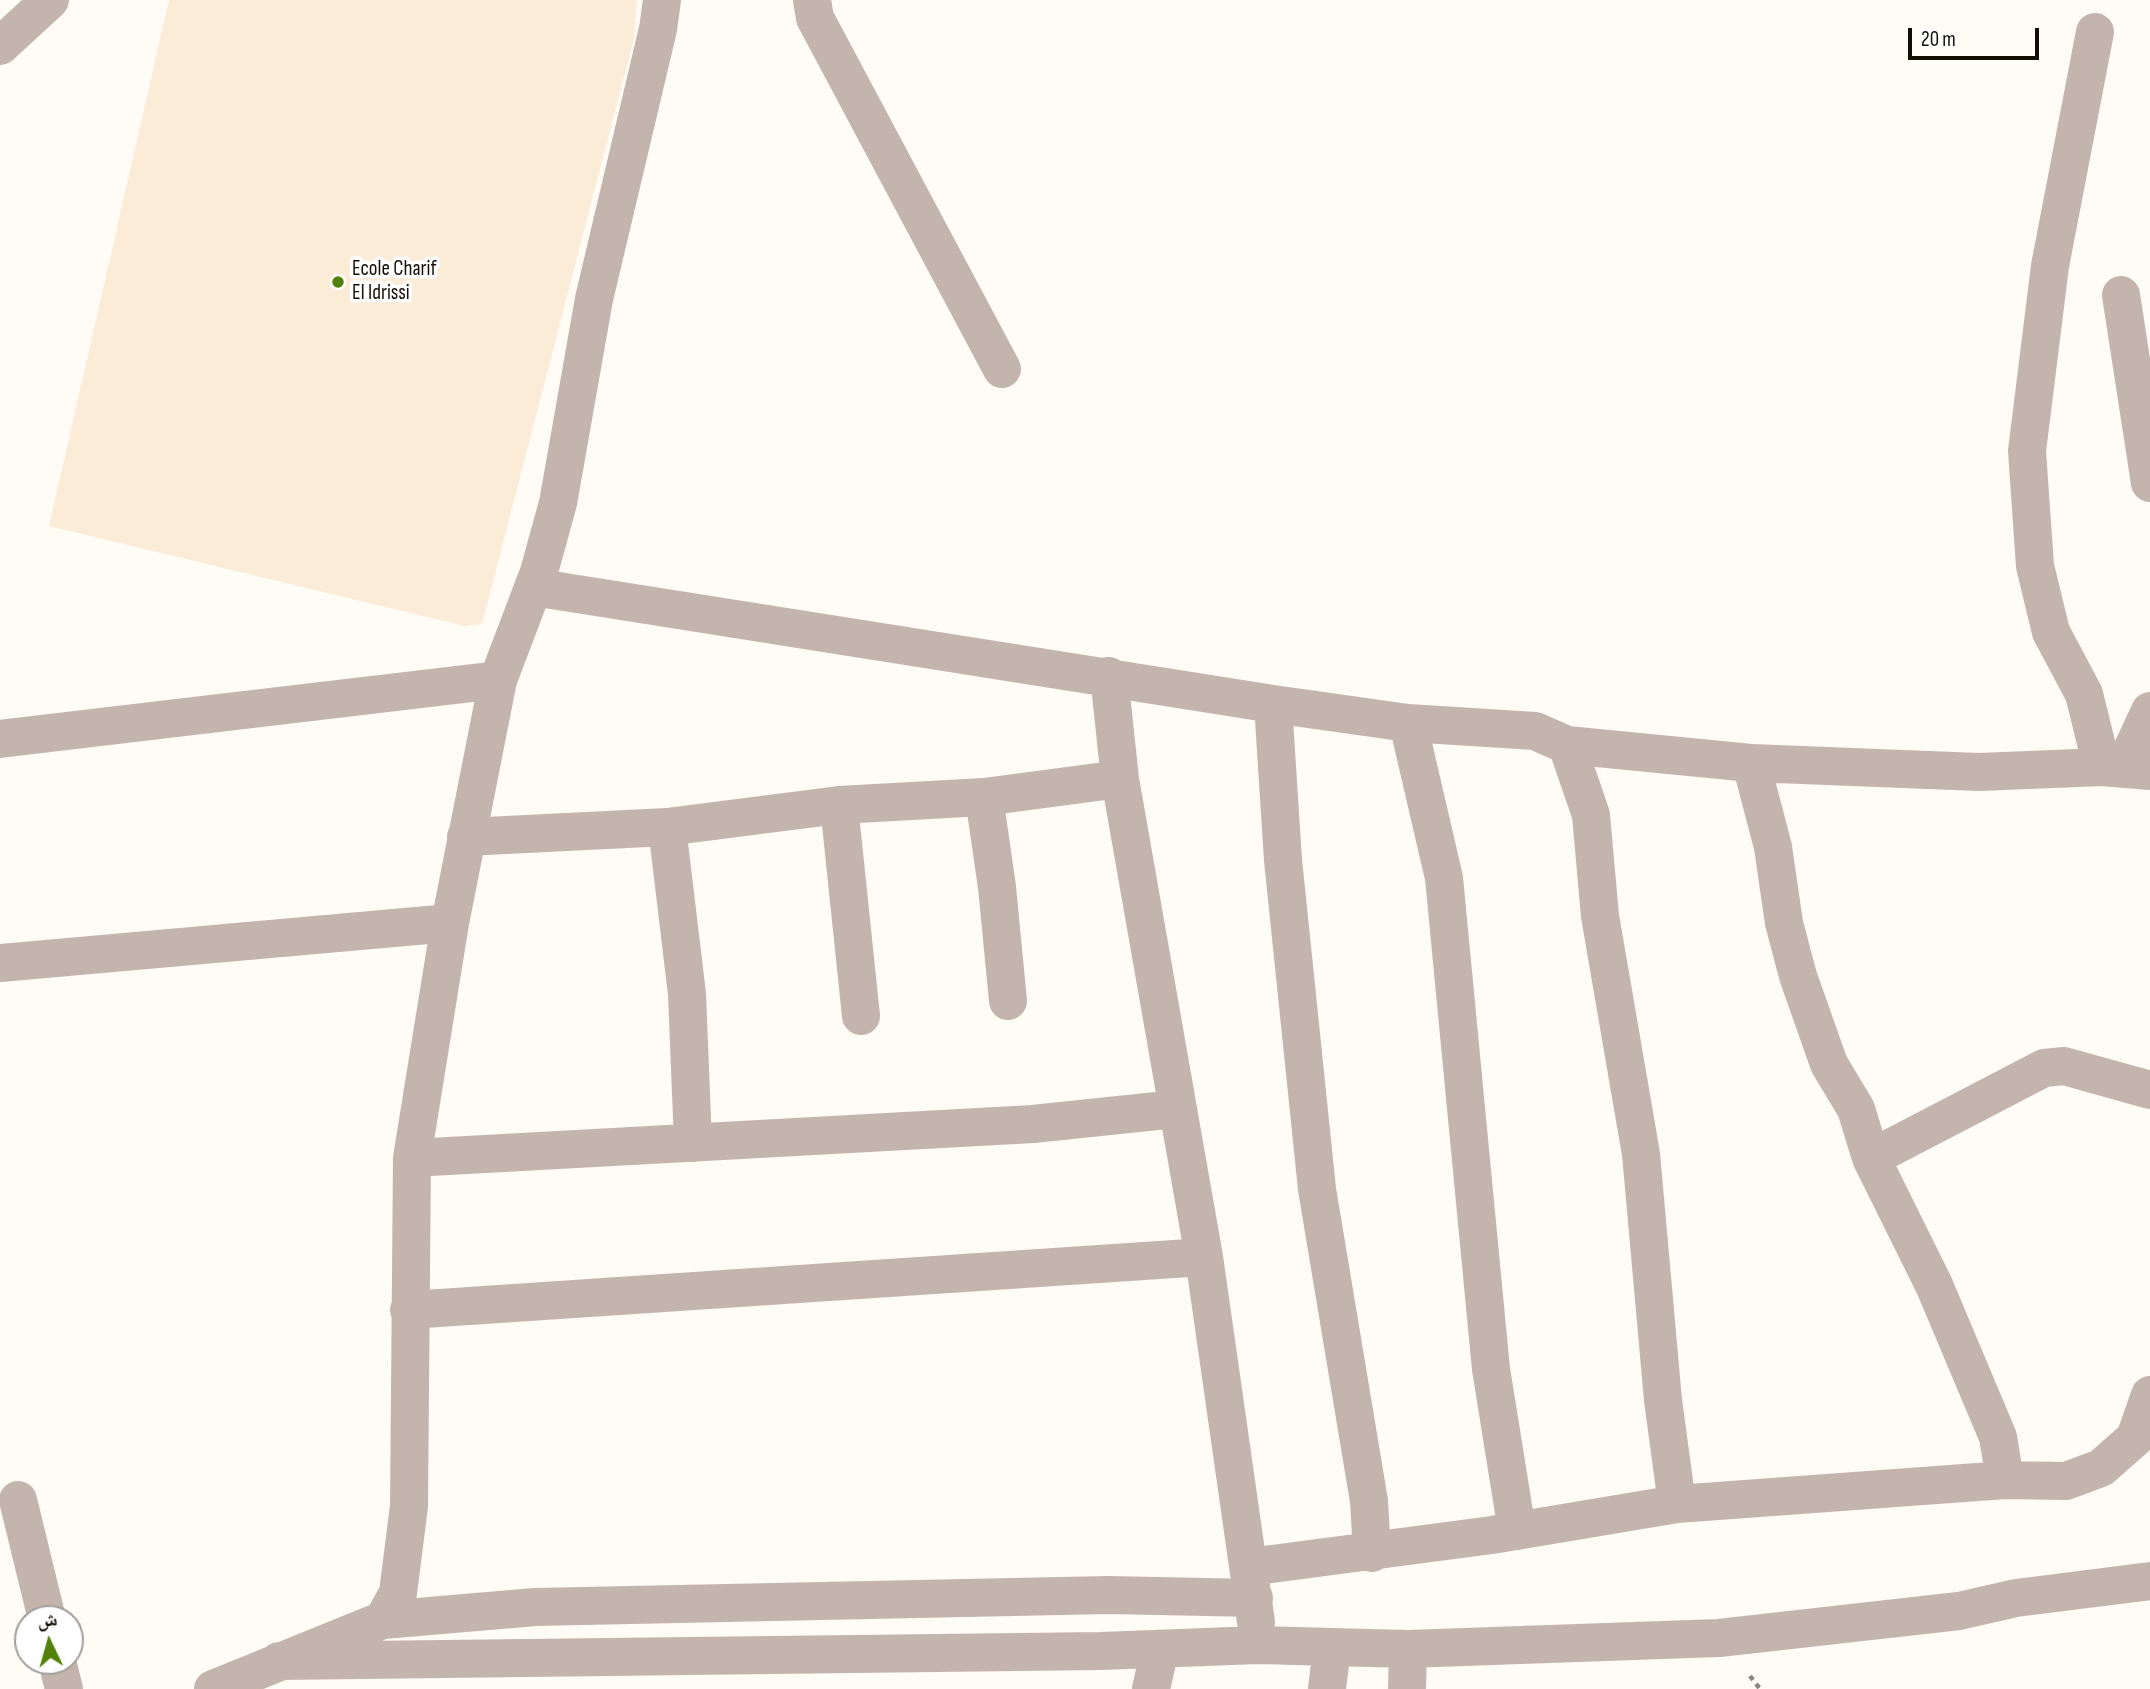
<!DOCTYPE html>
<html>
<head>
<meta charset="utf-8">
<style>
	body { margin:0 }
	#map { position:relative; width:2150px; height:1689px; overflow:hidden; background:#fffbf5; font-family:"Sofia Sans Condensed","Noto Naskh Arabic",sans-serif }
	canvas { display:block }
	.north { position:absolute; left:14px; top:1605px; width:70px; height:70px; box-sizing:border-box; background:#fff; border:2px solid #a19e9b; border-radius:50%; rotate:355deg; font-size:19px; font-weight:700; line-height:28px; text-align:center; color:#130d04 }
	.north::after { content:''; display:block; margin:auto; width:24px; height:32px; background:#538009; clip-path:polygon(50% 0,100% 100%,50% 72%,0 100%) }
	.scale { position:absolute; left:1908px; top:28px; width:131px; height:32px; box-sizing:border-box; border:4px solid #130d04; border-top:0; padding-left:9px; font-size:21px; line-height:24px; white-space:nowrap; color:#130d04; -webkit-text-stroke:5px #fff; paint-order:stroke }
</style>
</head>
<body>
<div id="map">
<canvas width="2150" height="1689"></canvas>
<div class="north">ش</div>
<div class="scale">20 m</div>
</div>
<script>
const ctx = document.querySelector('canvas').getContext('2d');
ctx.lineJoin = 'round';
function fill(path, color) {
  ctx.fillStyle = color;
  ctx.fill(path, 'evenodd');
}
function trace(path, color, width, dash) {
  ctx.strokeStyle = color;
  ctx.lineWidth = width;
  ctx.lineCap = dash ? 'butt' : 'round';
  ctx.setLineDash(dash || []);
  ctx.stroke(path);
}
function drawText(font, color, halo, rows, align = 'center') {
  ctx.font = font + ' "Sofia Sans Condensed",sans-serif';
  ctx.lineWidth = 7;
  ctx.setLineDash([]);
  ctx.textBaseline = 'middle';
  ctx.strokeStyle = halo;
  ctx.fillStyle = color;
  for (const [text, x, y, turn = 0] of rows) {
    ctx.save();
    ctx.translate(x, y);
    ctx.rotate((+turn || 0) * Math.PI / 180);
    ctx.textAlign = isNaN(turn) ? turn : align;
    if (halo) ctx.strokeText(text, 0, 0);
    ctx.fillText(text, 0, 0);
    ctx.restore();
  }
}
fill(new Path2D(`
	M169 0H637L634 38 482 624 465 626 49 526Z`), '#fbecd7');
trace(new Path2D(`
	M1750 1676 1760 1689`), '#89847c', 4.5, [5, 5]);
trace(new Path2D(`
	M812 0 815 18 1002 369
	M2095 32 2050 266 2027 451 2035 566 2051 632 2084 694 2102 767
	M0 46 50 0
	M2121 295 2150 483
	M533 587 1273 704 1408 723 1535 731 1567 745 1751 763 1979 772 2102 767 2150 771
	M1109 676 1120 779 1204 1257 1256 1622
	M1273 704 1283 860 1317 1189 1369 1501 1372 1553
	M1408 723 1444 878 1491 1369 1517 1531
	M0 739 498 680
	M1567 745 1591 815 1600 916 1641 1154 1663 1400 1677 1504
	M1751 763 1773 847 1784 923 1798 976 1829 1064 1856 1109 1871 1158 1934 1285 1998 1437 2005 1480
	M2124 767 2150 711
	M984 797 997 887 1008 1001
	M839 805 861 1016
	M667 827 687 994 693 1143
	M466 837 667 827 839 805 984 797 1120 779
	M0 963 450 923
	M412 1158 1033 1124 1176 1109
	M1871 1158 2044 1068 2064 1066 2150 1090
	M409 1310 1204 1257
	M18 1500 47 1619
	M1249 1567 1492 1535 1677 1504 2005 1480 2066 1481 2101 1468 2135 1438 2150 1395
	M383 1620 398 1593 409 1506 412 1158 450 923 498 680 539 572 558 503 594 299 658 29 662 0
	M57 1661 64 1689
	M279 1661 1101 1651 1258 1645 1408 1649 1719 1638 1959 1611 2016 1598 2150 1581
	M213 1689 383 1620 535 1607 1109 1595 1254 1598
	M1151 1689 1160 1649
	M1327 1689 1332 1647
	M1407 1689 1408 1649`), '#c3b5ad', 38);
for (const [x, y, r, color] of [
	[338,282,7,"#538009"]
]) {
  const dot = new Path2D();
  dot.arc(x, y, r, 0, 2 * Math.PI);
  ctx.fillStyle = color;
  ctx.fill(dot);
  trace(dot, '#fff', 2.5);
}
drawText('21px', '#130d04', '#fff', [
	["Ecole Charif",352,270],
	["El Idrissi",352,294]
], 'left');
</script>
</body>
</html>
